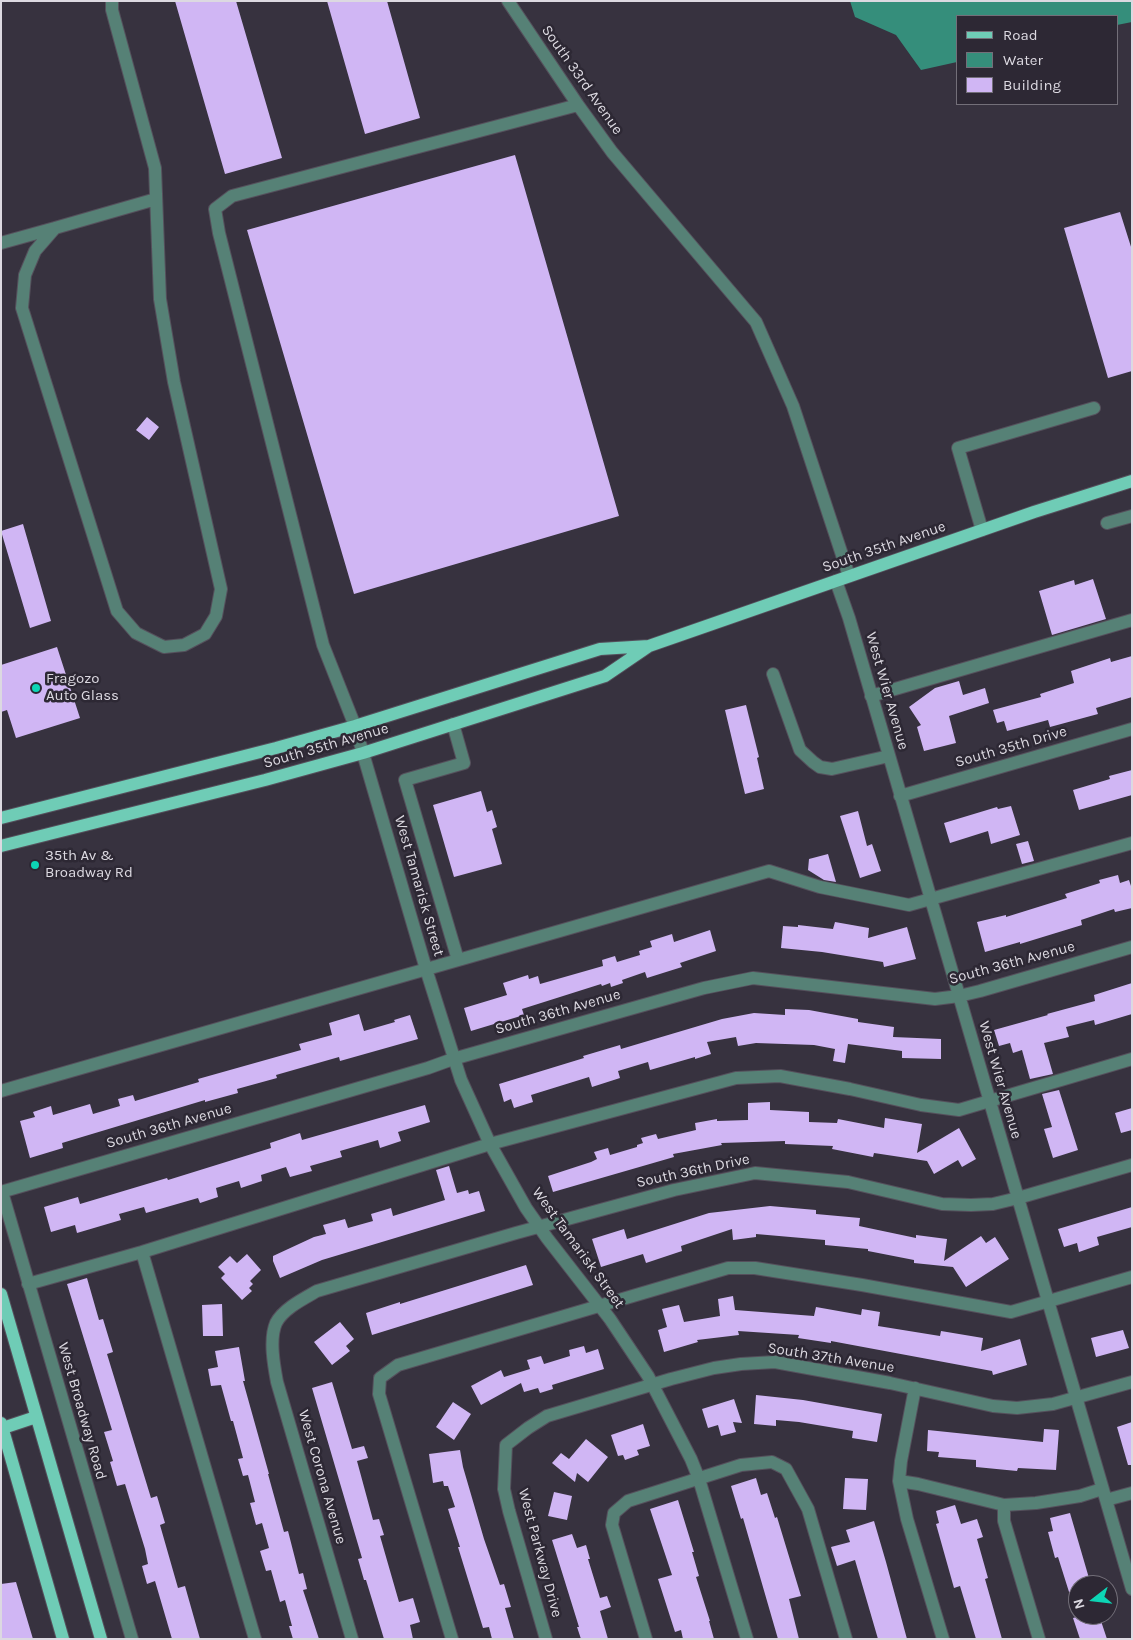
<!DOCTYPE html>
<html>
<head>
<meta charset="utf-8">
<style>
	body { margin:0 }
	#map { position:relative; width:1133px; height:1640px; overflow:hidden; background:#37323f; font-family:Karla,sans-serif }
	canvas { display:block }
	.frame { position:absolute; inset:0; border:2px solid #dcd9e1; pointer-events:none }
	.legend { position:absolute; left:956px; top:15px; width:162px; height:90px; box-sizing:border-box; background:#2d2834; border:1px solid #736f79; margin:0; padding:6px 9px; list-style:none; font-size:15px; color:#dcd9e1 }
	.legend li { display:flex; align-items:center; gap:10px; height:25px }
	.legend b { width:25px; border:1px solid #736f79 }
	.north { position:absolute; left:1068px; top:1575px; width:50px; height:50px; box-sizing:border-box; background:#2d2834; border:1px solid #736f79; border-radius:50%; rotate:254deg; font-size:14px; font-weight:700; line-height:20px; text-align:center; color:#dcd9e1 }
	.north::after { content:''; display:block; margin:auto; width:18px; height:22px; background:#0dd5b5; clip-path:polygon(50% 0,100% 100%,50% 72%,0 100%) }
</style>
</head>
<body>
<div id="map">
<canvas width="1133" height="1640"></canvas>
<div class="frame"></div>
<ul class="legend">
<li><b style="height:6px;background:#6fccb6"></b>Road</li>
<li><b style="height:14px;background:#358e7b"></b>Water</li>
<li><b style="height:14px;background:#d0b6f4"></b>Building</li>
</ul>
<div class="north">N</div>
</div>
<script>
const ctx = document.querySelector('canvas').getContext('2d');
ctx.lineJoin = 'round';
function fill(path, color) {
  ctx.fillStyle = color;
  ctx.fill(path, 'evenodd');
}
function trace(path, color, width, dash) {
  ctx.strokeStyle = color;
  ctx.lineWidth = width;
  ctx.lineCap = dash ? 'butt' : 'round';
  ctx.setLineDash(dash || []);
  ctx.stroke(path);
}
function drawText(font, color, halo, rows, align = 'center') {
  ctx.font = font + ' Karla,sans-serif';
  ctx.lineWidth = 5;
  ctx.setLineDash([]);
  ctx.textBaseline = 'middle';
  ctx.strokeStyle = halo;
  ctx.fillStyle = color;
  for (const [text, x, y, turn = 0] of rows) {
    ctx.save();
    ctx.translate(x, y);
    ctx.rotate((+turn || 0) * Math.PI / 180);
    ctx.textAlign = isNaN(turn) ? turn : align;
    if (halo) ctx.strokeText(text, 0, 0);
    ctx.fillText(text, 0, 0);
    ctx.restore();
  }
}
fill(new Path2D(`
	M850 1H1132V22L1117 25V16H957V62L921 70 896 35 855 17Z`), '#358e7b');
fill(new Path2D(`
	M175 1H236L282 158 225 174Z
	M327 1H387L420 118 365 134Z
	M515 155 619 516 354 594 247 230Z
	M1120 212 1132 250V371L1108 378 1064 228Z
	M147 417 159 427 149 440 136 430Z
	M23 524 51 621 30 628 1 531Z
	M1093 579 1106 619 1052 635 1039 591 1074 580 1075 585Z
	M57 647 80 718 16 738 7 710 1 712V665Z
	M1132 656V697L1096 708 1098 714 1050 727 1048 720 1007 731 1004 721 997 723 993 710 1041 697 1040 694 1074 683 1071 671 1110 658 1111 662Z
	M959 681 963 695 985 688 989 703 949 716 956 743 924 751 917 727 921 725 909 707 935 688Z
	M746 705 759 757 757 758 764 789 745 794 725 710Z
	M1132 770V795L1079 810 1073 790 1110 779 1109 776Z
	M481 791 487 812 492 810 497 827 492 829 502 864 454 877 433 805Z
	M1011 806 1020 835 991 844 988 831 950 843 944 823 997 807 998 809Z
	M858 811 867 846 872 844 881 871 860 878 840 816Z
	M1028 841 1034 861 1022 864 1016 844Z
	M828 854 836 882 824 880 808 870 809 859Z
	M1118 875 1120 883 1129 880 1132 889V908L1115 912 1114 909 1081 920 1082 925 1020 944V942L985 952 977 922 1006 915V917L1067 898 1065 894 1100 883 1099 880Z
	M835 922 869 928 868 938 907 927 916 959 884 967 883 962 822 952 781 948 783 926 798 927V925L833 929Z
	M710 930 716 951 680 963 682 967 647 978 645 972 622 980 623 983 611 987 610 983 602 986 601 984 522 1009 524 1015 471 1031 464 1008 507 995 503 983 528 975 529 979 538 976 540 984 603 966 602 960 615 956 617 962 640 955 639 951 652 947 650 941 672 934 674 942Z
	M1132 983V1014L1095 1025 1094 1020 1066 1027 1069 1037 1044 1043 1053 1074 1030 1079 1022 1050 1013 1053 1010 1043 999 1046 994 1030 1048 1015 1047 1014 1095 1001 1094 995Z
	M785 1009 809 1010 858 1019V1022L894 1027 893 1037 941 1039V1059L902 1058V1051L848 1044 845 1063 833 1061 835 1049 814 1045 756 1043 738 1046 736 1037 707 1042 711 1054 695 1059V1057L650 1070 648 1062 618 1071 620 1078 592 1087 589 1077 531 1095 533 1102 514 1108 511 1099 504 1102 499 1084 584 1058 583 1056 620 1045 621 1049 722 1019 754 1013 785 1015Z
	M359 1014 364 1031 395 1022 394 1020 410 1015 418 1039 340 1061 339 1057 276 1075 277 1078 237 1089 238 1093 205 1102V1100L62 1143 63 1148 30 1158 20 1121 35 1117 33 1112 51 1106 53 1115 90 1104 93 1114 120 1106 118 1099 133 1095 135 1101 199 1082 198 1079 301 1050 299 1044 332 1035 329 1023Z
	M1059 1090 1078 1150 1053 1158 1044 1129 1052 1127 1042 1094Z
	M770 1102V1110L809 1112V1122L837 1123 838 1119 884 1128 885 1118 922 1124 917 1153 959 1128 976 1159 962 1167 958 1160 934 1174 927 1161 874 1153 873 1157 832 1149 833 1146 785 1144V1141L721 1143 722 1145 673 1154 674 1157 553 1192 548 1176 591 1162 597 1159 594 1152 608 1148 610 1155 637 1147V1145L643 1143 641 1138 656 1134 658 1139 696 1130 695 1123 717 1119V1121L748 1120V1103Z
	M425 1105 430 1122 398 1132 401 1141 380 1148 378 1140 340 1151 342 1157 310 1166 312 1171 290 1177 286 1167 261 1175 262 1181 241 1188 239 1181 216 1188 218 1197 200 1203 198 1198 146 1213 144 1207 119 1214 121 1220 77 1233 75 1225 51 1232 44 1207 78 1197 80 1204 167 1178 168 1180 271 1148 270 1143 300 1133 302 1140Z
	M1132 1108V1130L1121 1133 1115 1113Z
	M449 1166 457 1193 468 1190 469 1194 479 1191 485 1211 322 1260 280 1278 273 1261V1256L314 1237 326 1234 323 1225 345 1219 348 1228 373 1221 371 1214 391 1208 393 1216 445 1200 436 1170Z
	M770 1206 816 1210V1214L860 1218 859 1226 916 1238V1235L947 1239 944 1261 981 1236 986 1243 995 1237 1009 1259 966 1287 953 1267 914 1263V1260L868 1251V1249L825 1245V1240L756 1234V1237L733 1240 732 1229 681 1246 682 1251 646 1263 643 1254 601 1267 592 1239 624 1229 627 1239 709 1213Z
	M1132 1207V1227L1097 1237 1099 1245 1079 1252 1077 1243 1064 1247 1058 1229Z
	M247 1254 261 1270 250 1281 253 1284 249 1288 252 1291 242 1300 221 1278 225 1274 218 1267 230 1256 237 1263Z
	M526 1265 533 1285 372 1335 366 1313 400 1302V1304Z
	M87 1278 99 1320 103 1319 113 1352 107 1354 151 1498 157 1496 165 1523 160 1525 178 1588 185 1586 200 1639H172L155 1581 147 1584 142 1566 148 1564 145 1549 125 1484 117 1486 110 1462 113 1461 104 1432 112 1430 67 1284Z
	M733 1296 735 1310 814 1316 816 1307 861 1315 862 1309 880 1312 878 1326 940 1336 941 1331 983 1338 981 1351 1020 1339 1027 1365 993 1375 992 1371 831 1341V1343L798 1338 799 1335 738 1331 739 1335 697 1340 698 1342 664 1352 658 1330 667 1327 662 1309 679 1305 684 1322 720 1316 718 1299Z
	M222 1304 223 1336H203L202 1305Z
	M340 1322 354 1339 346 1346 350 1351 332 1365 314 1342Z
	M1123 1330 1129 1348 1096 1357 1091 1338Z
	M584 1346 586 1353 598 1349 604 1369 552 1385 553 1389 540 1393 538 1388 524 1392 521 1383 481 1405 471 1386 501 1370 504 1377 530 1369 527 1360 541 1356 544 1364 570 1356 569 1350Z
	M239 1347 245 1381H243L269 1474H268L284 1532 288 1531 299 1574 303 1573 307 1589 303 1590 319 1639H293L289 1626H292L285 1600 280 1602 271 1570 266 1571 260 1551 269 1548 262 1523 256 1525 250 1503 255 1502 248 1475 243 1476 238 1459 243 1458 233 1421H231L221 1385 211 1386 208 1369 218 1367 215 1351Z
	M332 1382 352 1449 364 1446 368 1458 357 1461 373 1520 379 1519 384 1535 380 1536 399 1602 413 1598 420 1622 410 1625 413 1639H384L366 1580H364L358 1559 362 1558 312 1388Z
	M756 1395 803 1400 882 1414 877 1442 852 1438 853 1431 799 1422 776 1420V1426L754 1424Z
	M734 1399 742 1423 733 1422 736 1432 721 1436 718 1425 708 1428 702 1409Z
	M453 1402 471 1414 454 1440 436 1427Z
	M1132 1422V1465H1128L1117 1427Z
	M643 1424 650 1446 637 1450 639 1455 625 1460 623 1455 618 1456 611 1435Z
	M1044 1429 1059 1430 1056 1470 1018 1468 1017 1471 976 1467V1460L938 1457 939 1452 927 1451 928 1430 1043 1442Z
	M586 1439 608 1457 588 1482 577 1473 575 1482 552 1463 561 1453 569 1459Z
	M460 1450 463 1467 484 1539 500 1585 504 1584 511 1607 505 1608 514 1639H492L489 1627 483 1628 458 1547H460L448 1509 455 1507 448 1486H444L443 1481 433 1483 429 1454Z
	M756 1478 761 1495 767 1493 775 1518 777 1517 801 1596 789 1599 799 1639H778L743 1518 741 1519 731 1486Z
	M845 1478 868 1479 866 1510 843 1509Z
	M554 1492 572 1496 567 1520 548 1516Z
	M678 1500 694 1552H692L699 1576 696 1577 710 1621H709L714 1639H683L681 1630 675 1632 658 1579 672 1575 650 1509Z
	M955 1505 961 1524 977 1519 983 1537 977 1539 988 1578 985 1579 1002 1639H976L960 1586 954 1588 936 1524 939 1523 936 1511Z
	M1070 1513 1091 1585H1078V1611H1075L1058 1557 1055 1558 1048 1532 1053 1531 1050 1518Z
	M874 1521 886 1562 907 1639H878L855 1560 837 1566 831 1547 850 1542 846 1530Z
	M572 1534 577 1548 586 1545 590 1559H588L600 1598 607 1596 611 1607 600 1611 608 1639H581L577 1627H579L552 1540Z
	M16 1582 33 1639H1V1584Z
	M1083 1615H1099L1107 1639H1080L1073 1618Z`), '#d0b6f4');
const minor = new Path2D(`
	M112 1V10L155 168 160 299 174 382 221 589 216 616 205 634 184 645 164 647 136 633 117 611 22 308 25 275 35 251 55 228 156 199
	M508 1 578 105 612 152 756 322 793 406 849 576
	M578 105 232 196 215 209 219 233 323 645 355 726 426 969 461 1080 490 1144 526 1208 547 1238 610 1319 648 1376 691 1459 699 1479 747 1639
	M1 243 55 228
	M1107 523 1132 516
	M982 530 958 448 1094 408
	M836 581 849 618 1132 1589
	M773 674 800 750 813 762 820 767 832 769 889 756
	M871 696 1132 620
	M453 724 464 763 405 780 458 960
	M900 796 1132 729
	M1 1091 769 871 820 887 909 905 1132 843
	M1 1192 428 1068 453 1059 704 988 753 978 935 999 959 996 980 991 1132 947
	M2 1192 132 1639
	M142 1252 255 1639
	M28 1284 142 1252 490 1144 736 1078 780 1076 850 1089 921 1105 959 1110 1132 1059
	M915 1388 901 1461 899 1481 907 1519 943 1639
	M899 1481 918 1484 1004 1505 1036 1503 1080 1496 1102 1489
	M1106 1500 1132 1493
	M1004 1505V1521L1039 1639
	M352 1639 277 1382C274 1366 269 1339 276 1323 283 1309 303 1299 317 1291L516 1233 674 1190 755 1173 848 1182 942 1204 971 1205 993 1204 1018 1198 1132 1165
	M452 1639 379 1394 380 1378 398 1365 728 1268H755L862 1285 1011 1312 1132 1277
	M546 1639 509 1511 504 1489 506 1445 528 1428 547 1416 671 1379 714 1368 741 1364 775 1362 890 1383 993 1406 1017 1408 1053 1404 1132 1382
	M646 1639 612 1525 614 1513 628 1501 741 1465 772 1462 786 1469 808 1509 846 1639`);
const major = new Path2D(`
	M1 818 276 748 355 726 600 649 649 646
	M1 846 265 780 363 753 605 676 649 646 1034 512 1132 481
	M1 1294 101 1639
	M1 1423 63 1639
	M3 1428 36 1417`);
trace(minor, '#55505c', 14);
trace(major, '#55505c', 14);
trace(minor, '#568176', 12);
trace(major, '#6fccb6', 12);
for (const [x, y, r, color] of [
	[36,688,5,"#0dd5b5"],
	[35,865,5,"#0dd5b5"]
]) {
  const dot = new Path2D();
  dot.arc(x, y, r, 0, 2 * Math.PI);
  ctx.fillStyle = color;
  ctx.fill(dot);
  trace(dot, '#2d2834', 2);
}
drawText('15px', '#dcd9e1', '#2d2834', [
	["South 33rd Avenue",582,80,55],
	["South 35th Avenue",884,547,-19],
	["West Wier Avenue",887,691,74],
	["South 35th Avenue",326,746,-16],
	["South 35th Drive",1011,747,-16],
	["West Tamarisk Street",419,886,74],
	["South 36th Avenue",1012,963,-15],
	["South 36th Avenue",558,1012,-16],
	["West Wier Avenue",1000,1080,74],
	["South 36th Avenue",169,1126,-16],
	["South 36th Drive",693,1171,-12],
	["West Tamarisk Street",578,1248,54],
	["South 37th Avenue",831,1358,9],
	["West Broadway Road",82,1411,74],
	["West Corona Avenue",322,1477,74],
	["West Parkway Drive",540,1553,75]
]);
drawText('15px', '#dcd9e1', '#2d2834', [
	["Fragozo",46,679],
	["Auto Glass",46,696],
	["35th Av &",45,856],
	["Broadway Rd",45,873]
], 'left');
</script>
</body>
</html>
